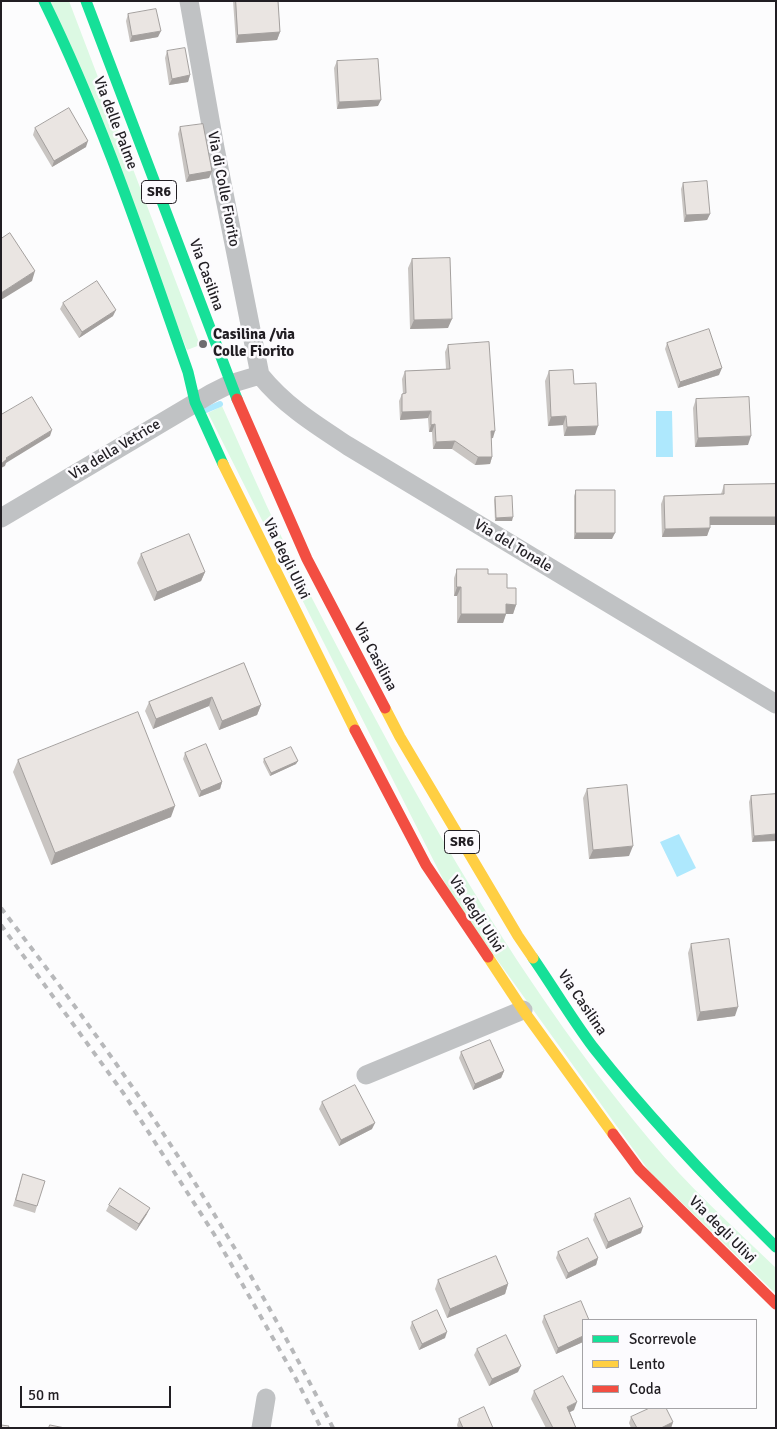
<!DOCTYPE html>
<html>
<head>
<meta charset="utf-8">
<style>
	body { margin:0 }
	#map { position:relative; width:777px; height:1429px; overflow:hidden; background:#fcfcfd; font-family:Signika,sans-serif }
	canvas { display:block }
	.frame { position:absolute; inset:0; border:2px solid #211e23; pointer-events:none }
	.legend { position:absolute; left:582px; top:1319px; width:175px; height:90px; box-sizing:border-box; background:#fcfbfe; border:1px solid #a4a3a6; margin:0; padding:6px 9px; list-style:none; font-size:15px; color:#211e23 }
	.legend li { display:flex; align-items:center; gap:10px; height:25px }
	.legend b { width:25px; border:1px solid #a4a3a6 }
	.scale { position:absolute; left:20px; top:1386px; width:151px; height:22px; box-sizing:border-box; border:2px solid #211e23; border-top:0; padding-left:6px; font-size:15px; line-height:18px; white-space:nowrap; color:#211e23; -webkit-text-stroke:4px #fcfbfe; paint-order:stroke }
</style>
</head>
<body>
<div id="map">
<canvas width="777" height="1429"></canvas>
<div class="frame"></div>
<ul class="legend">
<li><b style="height:6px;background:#16e098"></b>Scorrevole</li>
<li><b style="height:6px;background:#ffcf43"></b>Lento</li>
<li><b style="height:6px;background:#f24e42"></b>Coda</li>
</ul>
<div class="scale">50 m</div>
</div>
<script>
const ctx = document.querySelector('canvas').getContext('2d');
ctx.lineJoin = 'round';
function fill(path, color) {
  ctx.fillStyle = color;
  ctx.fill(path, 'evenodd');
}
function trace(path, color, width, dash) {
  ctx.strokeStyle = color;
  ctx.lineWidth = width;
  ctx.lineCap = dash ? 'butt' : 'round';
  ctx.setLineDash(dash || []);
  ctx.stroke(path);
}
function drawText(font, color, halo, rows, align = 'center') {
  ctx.font = font + ' Signika,sans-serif';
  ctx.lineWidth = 5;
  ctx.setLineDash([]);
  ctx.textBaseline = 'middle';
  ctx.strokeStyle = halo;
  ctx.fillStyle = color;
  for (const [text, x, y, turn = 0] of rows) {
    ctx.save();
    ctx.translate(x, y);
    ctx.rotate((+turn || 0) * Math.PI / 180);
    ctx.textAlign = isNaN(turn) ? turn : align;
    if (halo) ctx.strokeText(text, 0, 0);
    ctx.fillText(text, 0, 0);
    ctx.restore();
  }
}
fill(new Path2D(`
	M49 1H69L200 345 187 350Z
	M222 406C242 450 261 495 282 538 320 616 361 692 402 768 474 898 553 1024 649 1139 687 1185 732 1226 776 1268V1294L649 1171 452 897 208 413Z`), '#dcf9e3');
fill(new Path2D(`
	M656 411H672L673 457H656Z
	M679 834 696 868 677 877 660 842Z`), '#aee8fd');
trace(new Path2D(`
	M206 410 220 404`), '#aee8fd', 6);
trace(new Path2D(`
	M189 1 215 148 260 375C285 406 316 425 348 446L776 704
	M1 518 212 393 230 384 260 375
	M366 1075 523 1010
	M261 1428 266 1398`), '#c0c2c4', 19);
trace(new Path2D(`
	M44 1C103 121 144 247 188 372L195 402 223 464
	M86 1 237 399
	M533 958C553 987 572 1019 593 1047 649 1118 711 1183 776 1247`), '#16e098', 11);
trace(new Path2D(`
	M223 464 355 730
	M385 708 400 737 518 936 533 958
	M488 957 523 1010 613 1134`), '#ffcf43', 11);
trace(new Path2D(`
	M237 399 307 559 385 708
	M355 730 426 865 488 957
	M613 1134 639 1169 776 1304`), '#f24e42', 11);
trace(new Path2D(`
	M1 908C46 967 91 1027 133 1088 207 1197 274 1311 333 1428
	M1 925 124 1094 214 1234 295 1377 321 1428`), '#b7b8ba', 4, [6, 6]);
fill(new Path2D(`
	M233 1H278L280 32 277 40 236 43Z
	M128 14 158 37 130 42 126 21Z
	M167 51 190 75 188 82 169 85 165 58Z
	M337 61 378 106 337 109 334 68Z
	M180 127 212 171 209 178 186 182 178 134Z
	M35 128 86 147 52 167 33 135Z
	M683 183 710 214 707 220 684 222 681 189Z
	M412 259 448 328 410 329 408 268Z
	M63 303 113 316 79 338 60 309Z
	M667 343 719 375 678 388 665 349Z
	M448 345 493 438H491L492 457 490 464 475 465 452 449H433L432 432H429L428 418 400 420 399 401 402 394H403L402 379 405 371 446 369 445 352Z
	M549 371 574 384 595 435 564 436 563 425 548 426 545 381Z
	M696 399 748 445 695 447 693 408Z
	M776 484 710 525 707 536 662 537 661 504 664 496 721 494 724 485Z
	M576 490 612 539H574V496Z
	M495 497 512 521H495L494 500Z
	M141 554 205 572 201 581 154 601 137 563Z
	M457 569 488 574 507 588 516 605 513 614H506L503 623H457V596H454V578Z
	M244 663 261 705 257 715 219 730 209 706 153 729 145 711 149 702Z
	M185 753 222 782 220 789 199 797 183 759Z
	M264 759 296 764 270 776 263 762Z
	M18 760 171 817 51 865 13 772Z
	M587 789 629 856 589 859 583 798Z
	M776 794 752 842 749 802 751 796Z
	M691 944 735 1016 697 1021 688 953Z
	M461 1052 504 1071 501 1078 473 1090 459 1058Z
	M322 1102 372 1129 339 1146 319 1109Z
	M23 1174 37 1206 35 1213 13 1206Z
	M109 1205 147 1214 136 1231 106 1211Z
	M595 1214 641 1233 606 1249 593 1220Z
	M558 1252 598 1258 596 1265 566 1279 556 1258Z
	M438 1280 508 1284 505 1294 447 1318 435 1289Z
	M544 1316 583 1320V1342L556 1354 542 1322Z
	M412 1322 445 1338 419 1350 410 1328Z
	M477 1349 518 1372 489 1386 474 1355Z
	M534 1391 574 1410 570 1412 576 1428H546L531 1399Z
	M631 1417 673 1422 671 1428H631L629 1423Z
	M459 1419 493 1428H458L457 1425Z`), '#c9c5c2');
fill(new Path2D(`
	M161 31 158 37 130 42 132 36Z
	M280 32 277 40 236 43 238 35Z
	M190 75 188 82 169 85 172 79Z
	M381 100 378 106 337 109 339 102Z
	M88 141 86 147 52 167 54 161Z
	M212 171 209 178 186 182 189 175Z
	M710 214 707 220 684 222 686 215Z
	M35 271 32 281 1 300V293Z
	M116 310 113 316 79 338 82 332Z
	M452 319 448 328 410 329 414 320Z
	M722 368 719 375 678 388 680 382Z
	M431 411 428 418 400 420 402 412Z
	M566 416 563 425 548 426 551 417Z
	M435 424 432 432H429L431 425Z
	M598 426 595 435 564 436 567 427Z
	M52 430 50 436 6 463 5 466 1 468V464L6 458Z
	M491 431H495L493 438 488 439Z
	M751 436 748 445 695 447 698 438Z
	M455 441 452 449H433L436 442Z
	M478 457H492L490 464 475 465Z
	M513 517 512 521H495L496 518Z
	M710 517H776V525H707Z
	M710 528 707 536 662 537 665 529Z
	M576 533H615L612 539H574Z
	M205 572 201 581 154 601 157 592Z
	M457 587H461L457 596H454Z
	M506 604 516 605 513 614H503Z
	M461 614H506L503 623H457Z
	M212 697 209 706 153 729 156 719Z
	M261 705 257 715 219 730 222 721Z
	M298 761 296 764 270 776 271 773Z
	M222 782 220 789 199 797 201 791Z
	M175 806 171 817 51 865 55 853Z
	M776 834V841L752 842 754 836Z
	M633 846 629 856 589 859 593 850Z
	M738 1007 735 1016 697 1021 700 1012Z
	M504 1071 501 1078 473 1090 475 1084Z
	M375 1123 372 1129 339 1146 341 1140Z
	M150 1208 147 1214 136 1231 139 1224Z
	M643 1227 641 1233 606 1249 608 1242Z
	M598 1258 596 1265 566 1279 568 1273Z
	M508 1284 505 1294 447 1318 450 1309Z
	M447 1332 445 1338 419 1350 422 1344Z
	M583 1336V1342L556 1354 558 1348Z
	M521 1366 518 1372 489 1386 492 1379Z
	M577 1402 574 1410 564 1415 567 1407Z
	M673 1422 671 1428H661Z`), '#a4a09e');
const building = new Path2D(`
	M236 1H278L280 32 238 35Z
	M156 9 161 31 132 36 128 14Z
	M185 48 190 75 172 79 167 51Z
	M378 59 381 100 339 102 337 61Z
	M69 108 88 141 54 161 35 128Z
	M203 124 212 171 189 175 180 127Z
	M707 181 710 214 686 215 683 183Z
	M10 233 35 271 1 293V239Z
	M450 258 452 319 414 320 412 259Z
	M97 281 116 310 82 332 63 303Z
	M709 329 722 368 680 382 667 343Z
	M489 342 495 431H491L492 457H478L455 441 436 442 435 424 431 425V411L402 412V394L406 393 405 371 450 369 448 345Z
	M573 370 574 384 596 383 598 426 567 427 566 416 551 417 549 371Z
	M32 397 52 430 6 458 7 459 1 464V415Z
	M749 397 751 436 698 438 696 399Z
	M776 484V517H710V528L665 529 664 496 724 494V485Z
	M576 490H615V533H576Z
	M512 496 513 517 496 518 495 497Z
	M189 534 205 572 157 592 141 554Z
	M457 569H488V574H507V588H516V605L506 604V614H461V587H457Z
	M244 663 261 705 222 721 212 697 156 719 149 702Z
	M138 712 175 806 55 853 18 760Z
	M206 744 222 782 201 791 185 753Z
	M291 747 298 761 271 773 264 759Z
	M627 785 633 846 593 850 587 789Z
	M776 794V834L754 836 751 796Z
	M729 939 738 1007 700 1012 691 944Z
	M490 1040 504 1071 475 1084 461 1052Z
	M355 1085 375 1123 341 1140 322 1102Z
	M23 1174 45 1181 37 1206 16 1200Z
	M120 1188 150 1208 139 1224 109 1205Z
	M630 1198 643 1227 608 1242 595 1214Z
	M588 1238 598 1258 568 1273 558 1252Z
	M496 1256 508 1284 450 1309 438 1280Z
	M581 1301 589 1320H583V1336L558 1348 544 1316Z
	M437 1310 447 1332 422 1344 412 1322Z
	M506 1335 521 1366 492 1379 477 1349Z
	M563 1376 577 1402 567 1407 576 1428H553L534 1391Z
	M484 1407 493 1428H463L459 1419Z
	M650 1408H666L673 1422 661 1428H637L631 1417Z
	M1 1425 9 1426 8 1428H1Z
	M50 1425 65 1428H49Z`);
fill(building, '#eae5e2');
trace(building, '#a4a09e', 1);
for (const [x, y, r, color] of [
	[203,344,5,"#6e6c6f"]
]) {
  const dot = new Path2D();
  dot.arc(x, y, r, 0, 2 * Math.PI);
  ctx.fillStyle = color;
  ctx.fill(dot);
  trace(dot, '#fcfbfe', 2);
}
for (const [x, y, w] of [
	[159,192,35],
	[462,842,35]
]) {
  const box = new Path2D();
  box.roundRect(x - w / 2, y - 11.5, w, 23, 4);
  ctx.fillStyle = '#fcfbfe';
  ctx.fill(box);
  trace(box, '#211e23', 1);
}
drawText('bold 14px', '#211e23', null, [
	["SR6",159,192],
	["SR6",462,842]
]);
drawText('15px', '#211e23', '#fcfbfe', [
	["Via delle Palme",115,123,69],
	["Via di Colle Fiorito",223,189,79],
	["Via Casilina",206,275,70],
	["Via della Vetrice",115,450,-31],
	["Via del Tonale",513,546,31],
	["Via degli Ulivi",286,559,64],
	["Via Casilina",375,657,62],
	["Via degli Ulivi",476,914,57],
	["Via Casilina",582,1003,56],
	["Via degli Ulivi",722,1230,45]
]);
drawText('bold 15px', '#211e23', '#fcfbfe', [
	["Casilina /via",213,335],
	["Colle Fiorito",213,352]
], 'left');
</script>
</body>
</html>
